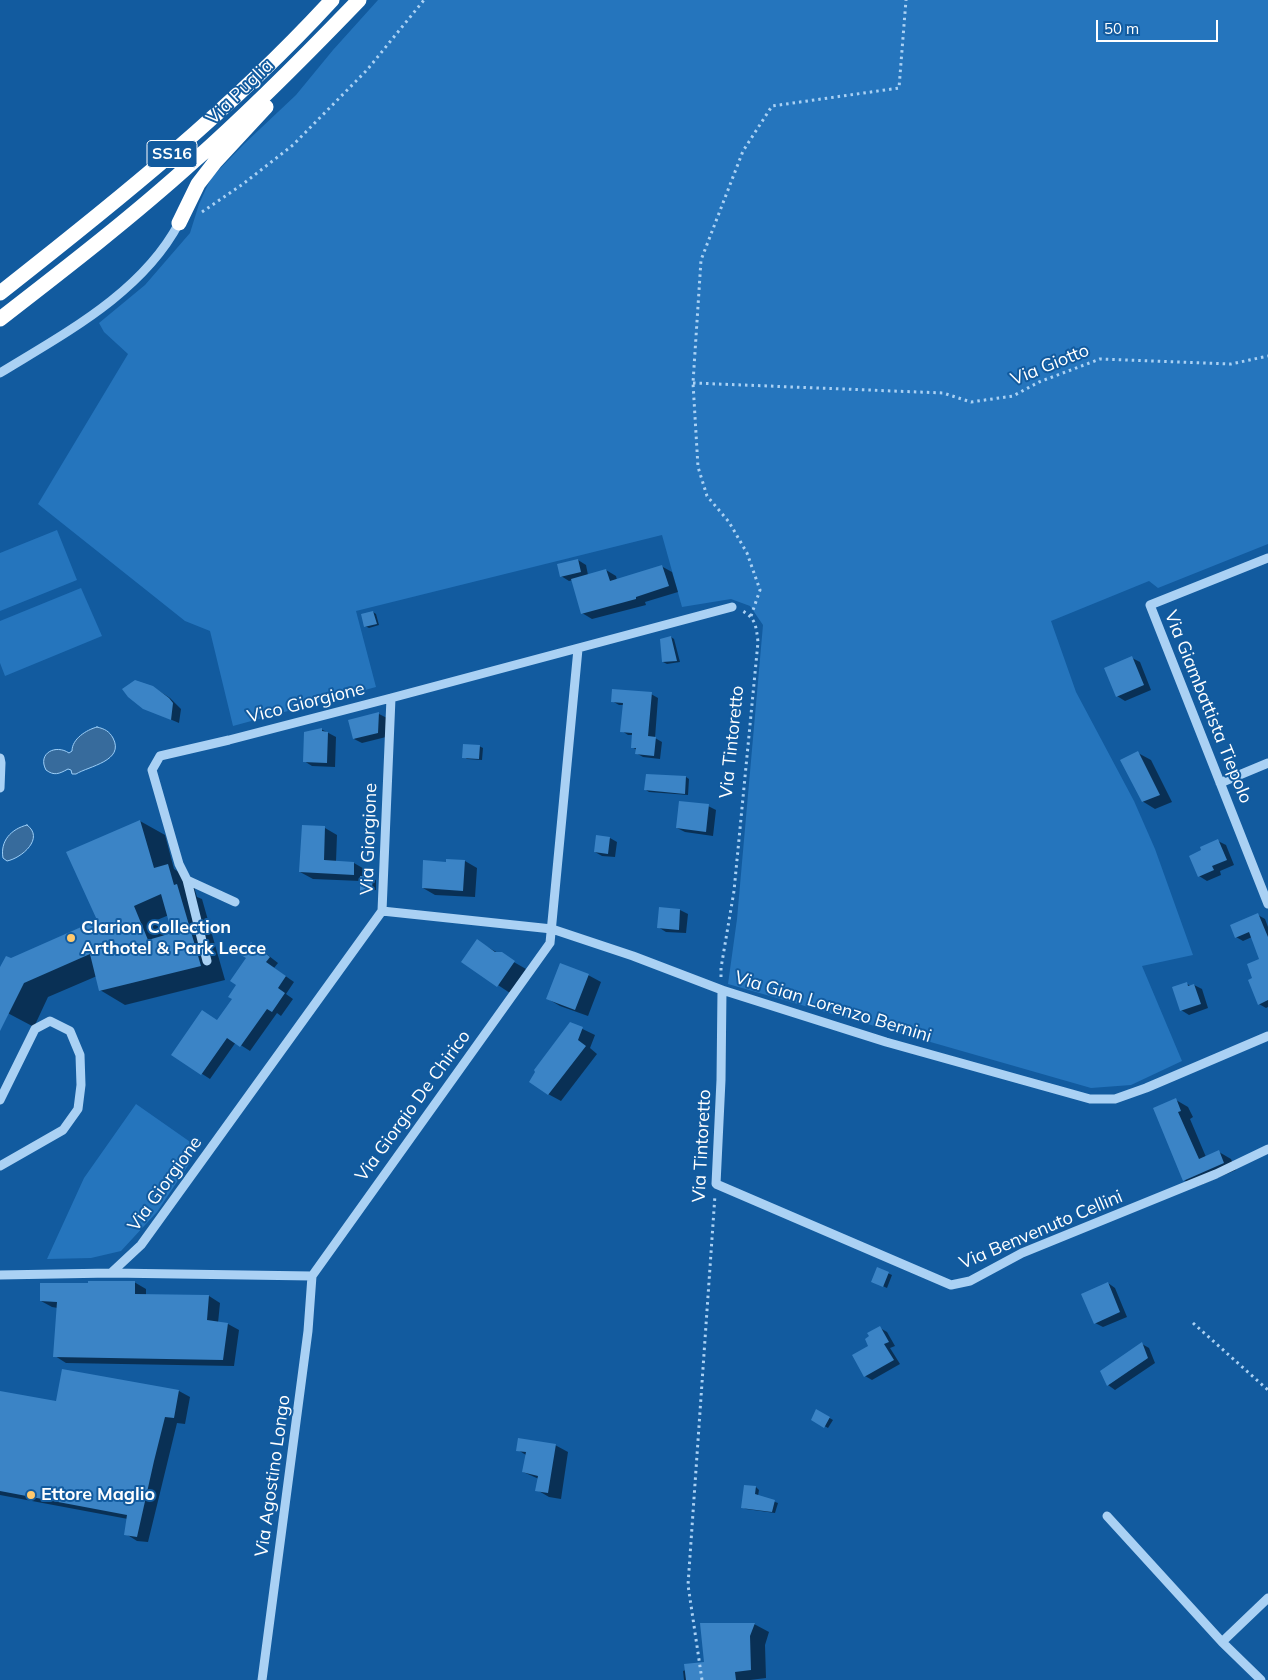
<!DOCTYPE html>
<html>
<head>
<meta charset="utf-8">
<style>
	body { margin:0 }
	#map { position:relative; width:1268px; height:1680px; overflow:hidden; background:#125b9f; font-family:Mulish,sans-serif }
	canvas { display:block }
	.scale { position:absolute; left:1096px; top:20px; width:122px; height:22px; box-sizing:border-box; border:2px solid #fff; border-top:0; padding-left:6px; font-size:15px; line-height:18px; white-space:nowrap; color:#fff; -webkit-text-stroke:4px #125b9f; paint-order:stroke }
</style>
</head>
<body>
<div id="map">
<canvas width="1268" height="1680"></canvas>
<div class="scale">50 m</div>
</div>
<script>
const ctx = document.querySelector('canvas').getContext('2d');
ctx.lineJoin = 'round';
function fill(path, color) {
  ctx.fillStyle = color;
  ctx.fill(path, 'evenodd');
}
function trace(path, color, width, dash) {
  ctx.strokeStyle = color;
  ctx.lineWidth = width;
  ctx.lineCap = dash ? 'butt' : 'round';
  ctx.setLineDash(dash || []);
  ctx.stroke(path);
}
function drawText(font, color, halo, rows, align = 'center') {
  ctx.font = font + ' Mulish,sans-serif';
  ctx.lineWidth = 4;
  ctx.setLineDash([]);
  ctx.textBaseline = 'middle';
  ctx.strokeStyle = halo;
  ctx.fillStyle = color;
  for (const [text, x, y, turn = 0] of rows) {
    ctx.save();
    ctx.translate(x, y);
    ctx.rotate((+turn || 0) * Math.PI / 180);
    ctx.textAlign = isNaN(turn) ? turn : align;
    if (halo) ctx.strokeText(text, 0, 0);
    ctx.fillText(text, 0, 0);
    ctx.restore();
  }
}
fill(new Path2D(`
	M378 0H1268V544L1158 588 1149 581 1051 621 1076 692 1134 801 1155 849 1193 955 1142 966 1182 1061 1131 1085 1091 1088 728 984 737 919 763 625 750 606 731 599 682 607 662 535 356 611 376 687 233 726 210 631 185 621 38 504 128 354 104 332 99 323 145 285 190 233 199 204 211 178 244 144 296 95 333 50Z
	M57 530 77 580 0 611V553Z
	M81 588 102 636 5 676 0 663V621Z
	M136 1104 196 1146 189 1164 157 1212 121 1251 91 1258 47 1259 84 1178Z`), '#2575bd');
const water = new Path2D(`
	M97 727C105 729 109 731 113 738 125 761 89 766 76 774H72L71 770 68 769C59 774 54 776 46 770 37 753 56 744 69 753L72 751C72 739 86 730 97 727Z
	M27 825C45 838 22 858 7 861L3 858C0 841 11 829 27 825Z`);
fill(water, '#376b9c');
trace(water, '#9ccef7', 1);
fill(new Path2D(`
	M578 560 586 565 588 575 606 570 616 576 617 580 661 566 672 572 678 592 645 602 646 605 592 619 582 613 573 580 569 581 561 576Z
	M373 612 376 614 379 625 369 628 365 626Z
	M671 637 674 639 680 662 667 664 663 662Z
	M1132 658 1140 662 1151 690 1125 701 1117 696Z
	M153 687 170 698 181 709 179 723 144 708Z
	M651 694 658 698 655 738 662 742 660 759 643 757 636 753 637 750 632 747 633 735H628L622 731 624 705H619L612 701Z
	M379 714 387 718 386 737 362 743 354 739Z
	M321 729 336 737 335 767 312 766 304 761Z
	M479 746 483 748 482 760 467 759 464 757Z
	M1138 753 1151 760 1172 802 1155 809 1142 801Z
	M686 777 689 779 688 795 649 792 646 790Z
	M708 806 716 810 713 836 685 832 677 828Z
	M140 821 165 835 174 869 192 880 197 897 202 899 225 980 125 1005 100 990 97 976 48 997 34 1027 0 1009V970L11 959 98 920ZM169 915 174 933 164 936 157 920Z
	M325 828 337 835 336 862 354 863 366 870V877L376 880V890L364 892 361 890V881L313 879 300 872Z
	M610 838 617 842 615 857 602 856 595 852Z
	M1218 841 1226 845 1234 865 1220 871 1221 875 1207 881 1199 876 1203 851Z
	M465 861 477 868 475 897 435 895 423 888 447 863Z
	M660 908 680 910 688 914 686 933 666 932 658 927Z
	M1258 915 1265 919 1268 927V1007L1266 1008 1259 1004 1254 979 1261 960 1252 937 1243 941 1236 937Z
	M477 941 526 969 510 993 463 962Z
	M260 949 278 963 274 968 294 982 286 994 293 999 281 1016 277 1013 250 1051 236 1042 210 1079 173 1055 218 1021 233 999Z
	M588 975 601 982 588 1016 560 1006 548 999Z
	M1187 984 1191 986 1194 985 1202 989 1208 1008 1189 1015 1181 1010Z
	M570 1023 595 1035 590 1048 597 1054 561 1101 548 1094Z
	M1176 1100 1188 1107 1193 1117 1190 1119 1206 1157 1219 1152 1231 1159 1236 1170 1196 1187 1184 1180Z
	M878 1269 892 1275 887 1288 876 1283Z
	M134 1282 146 1289V1296H209L220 1303 218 1323 228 1324 239 1330 234 1366 66 1363 55 1356 58 1308 52 1307 41 1301Z
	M1108 1283 1115 1288 1127 1317 1103 1327 1095 1323Z
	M880 1328 887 1332 895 1346 890 1348 900 1364 872 1380 865 1376 870 1346Z
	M1142 1344 1149 1348 1155 1363 1115 1390 1108 1385Z
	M179 1391 190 1397 185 1424 177 1423 148 1542 137 1541 126 1534 128 1519 0 1495V1392L57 1402Z
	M817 1411 833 1420 828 1428 812 1419Z
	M555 1445 568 1452 561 1499 549 1497 537 1490 539 1479 523 1472 526 1455 518 1450Z
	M756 1487 759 1490 758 1496 778 1503 775 1513 746 1509 742 1507Z
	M754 1624 769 1632 765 1645 766 1678 750 1680H684L683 1671 705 1663Z`), '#0007');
fill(new Path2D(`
	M578 559 581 572 560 577 557 564Z
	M662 565 669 586 636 597V599L581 614 571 579 606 569 610 581Z
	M373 611 377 624 364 627 361 614Z
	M671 636 677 661 662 662 660 639Z
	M1132 656 1144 685 1116 697 1104 668Z
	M135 680 153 686 169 698 173 703 171 720 143 709 128 697 122 689Z
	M612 689 652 692 648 736 656 737 654 756 635 754 636 748H631L632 733 620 732 623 703 611 702Z
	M379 712 378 733 353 739 348 720Z
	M322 728V731L328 732 327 763 303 762 304 732Z
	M463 744 480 745 479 759 462 758Z
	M1138 751 1160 795 1142 802 1120 760Z
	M646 774 686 776 685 794 644 790Z
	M679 801 709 804 706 832 676 828Z
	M140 820 154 868 168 864 174 885 177 884 201 966 99 991 90 954 24 983 0 1031V967L6 956 11 958 97 920 66 852ZM161 894 172 933 148 940 134 906Z
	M302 825 325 826 324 860 354 862V875L299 872Z
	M596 835 610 837 608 854 594 852Z
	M1218 839 1227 860 1212 866 1214 870 1198 877 1189 856 1201 850 1200 847Z
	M446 859 465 860 463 891 422 888 423 860 446 862Z
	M360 876 373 877 372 888 360 891Z
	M659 907 680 909 679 930 657 928Z
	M1258 913 1268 937V1000L1258 1005 1248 980 1252 978 1247 964 1259 959 1249 932 1235 938 1230 925Z
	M477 939 495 952H502L515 961 497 987 461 962Z
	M251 942 270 957 266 962 286 976 278 988 285 993 272 1012 267 1009 240 1047 227 1038 201 1075 171 1055 202 1010 217 1020 232 999 228 997 236 985 230 981 246 958 241 955Z
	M560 963 589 974 575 1010 546 999Z
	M1187 982 1188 986 1194 984 1201 1004 1180 1011 1172 987Z
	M570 1022 583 1027 578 1040 586 1046 548 1095 529 1082 535 1072 534 1070Z
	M1176 1098 1181 1111 1178 1112 1199 1159 1219 1150 1224 1163 1183 1181 1153 1108Z
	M877 1267 889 1272 883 1287 871 1282Z
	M88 1281H135V1294L209 1295 207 1320 228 1323 223 1360 53 1357 57 1302 40 1301V1283H88Z
	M1108 1282 1120 1312 1094 1324 1081 1294Z
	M880 1326 889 1342 884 1344 894 1360 864 1377 852 1355 868 1346 865 1339 869 1336 867 1333Z
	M1142 1342 1148 1358 1107 1386 1100 1371Z
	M62 1369 179 1390 174 1418 165 1417 154 1461 137 1537 124 1535 127 1515 0 1491V1391L56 1401Z
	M816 1409 830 1417 824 1428 811 1420Z
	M518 1438 556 1444 548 1493 535 1491 538 1476 522 1472 526 1452 516 1451Z
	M744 1485 756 1486 755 1494 775 1500 772 1512 741 1508Z
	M700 1623H755L750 1636 751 1670 735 1672 736 1680H686L684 1664 704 1662Z`), '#3b84c6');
trace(new Path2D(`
	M202 212 243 184 293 145 367 70 424 0
	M693 383 943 393 971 402 1013 396 1039 382 1100 359 1231 364 1268 356
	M751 616 760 590 747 553 729 522 707 496 698 467 693 383 701 260 743 151 772 106 899 88 906 0
	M721 977V968L734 891 758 642C756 626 756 618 741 610
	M1193 1323 1268 1390
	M702 1680 688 1585 715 1195`), '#aad1f4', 3, [2.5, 4]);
trace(new Path2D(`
	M0 373C65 333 142 293 179 223
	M1268 558 1150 605 1268 904
	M0 758 1 763 0 788
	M1220 783 1268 763
	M187 880 207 961
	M235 902 187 880 179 864 152 770 160 756 229 740 391 698
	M382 911 552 929 633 956 722 990 886 1042 1090 1099H1115L1146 1088 1268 1036
	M722 990 721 1080 716 1184 951 1285 970 1281 1022 1253 1216 1174 1268 1149
	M0 1100 35 1029 50 1021 70 1031 80 1055 81 1085 78 1109 63 1130 0 1166
	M111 1273 141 1245 382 911 391 698 732 607
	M0 1275 111 1273 312 1276 550 943 578 649
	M1107 1516 1222 1642 1261 1680
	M1222 1642 1268 1598
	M262 1680 308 1331 312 1276`), '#aad1f4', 9);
trace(new Path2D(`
	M179 223 198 184 215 162 266 107
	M0 293C116 202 232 109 332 0
	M0 319C66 268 132 217 194 161 252 110 306 55 359 0`), '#fff', 15);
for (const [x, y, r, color] of [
	[71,938,5,"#ffc96d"],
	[31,1495,5,"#ffc96d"]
]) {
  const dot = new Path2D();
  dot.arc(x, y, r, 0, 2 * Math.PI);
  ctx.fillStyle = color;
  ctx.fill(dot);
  trace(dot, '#125b9f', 2);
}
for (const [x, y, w] of [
	[172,154,50]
]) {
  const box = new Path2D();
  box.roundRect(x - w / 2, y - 13.5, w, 27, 4);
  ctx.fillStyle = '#125b9f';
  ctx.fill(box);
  trace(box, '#fff', 1);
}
drawText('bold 16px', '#fff', null, [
	["SS16",172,154]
]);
drawText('18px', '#fff', '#125b9f', [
	["Via Puglia",240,92,-44],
	["Via Giotto",1050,365,-22],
	["Vico Giorgione",306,703,-14],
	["Via Giambattista Tiepolo",1208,707,68],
	["Via Tintoretto",732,742,-84],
	["Via Giorgione",369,839,-88],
	["Via Gian Lorenzo Bernini",833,1007,17],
	["Via Giorgio De Chirico",413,1106,-54],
	["Via Tintoretto",702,1146,-87],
	["Via Giorgione",165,1184,-54],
	["Via Benvenuto Cellini",1041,1230,-23],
	["Via Agostino Longo",273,1476,-82]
]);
drawText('bold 18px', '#fff', '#125b9f', [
	["Clarion Collection",81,928],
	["Arthotel & Park Lecce",81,949],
	["Ettore Maglio",41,1495]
], 'left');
</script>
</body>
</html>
